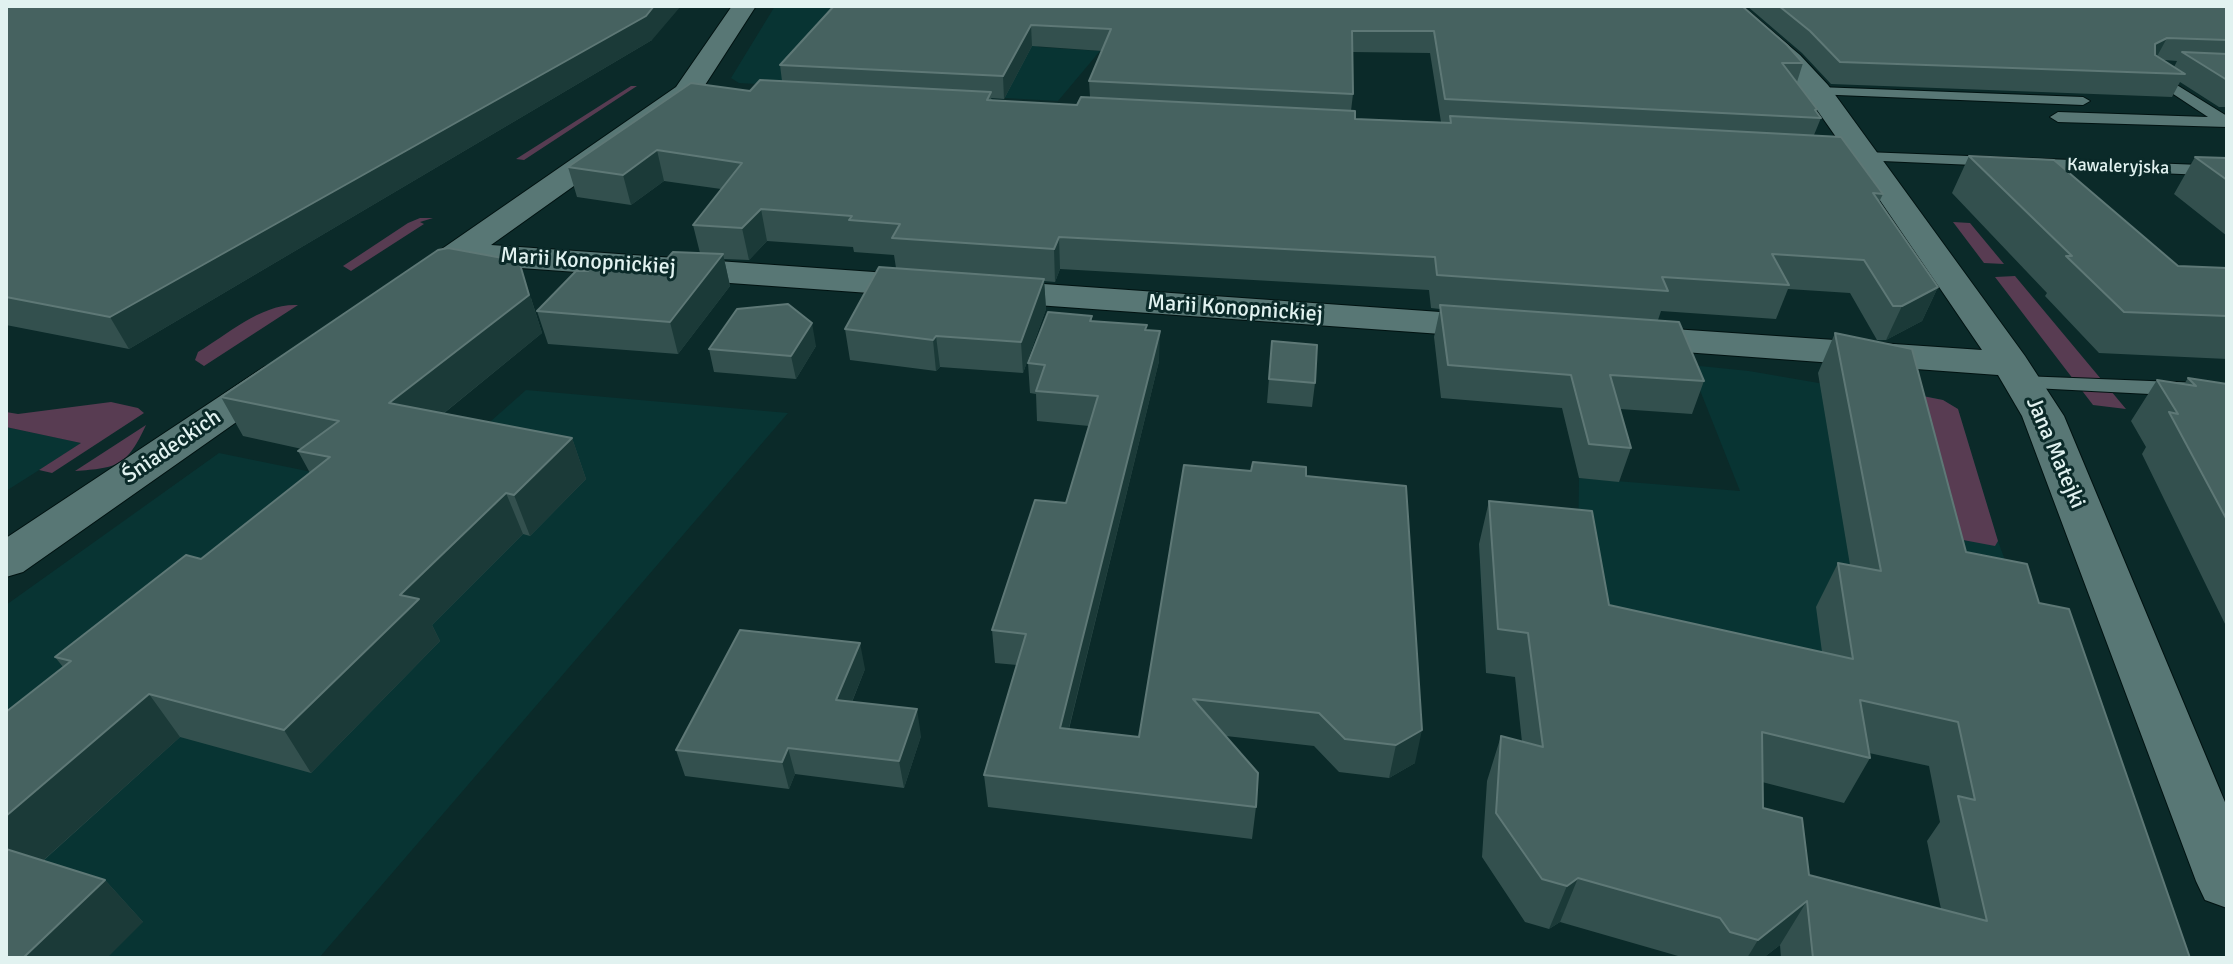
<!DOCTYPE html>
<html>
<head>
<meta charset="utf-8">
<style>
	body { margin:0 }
	#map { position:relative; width:2233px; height:964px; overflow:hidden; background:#0b2a29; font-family:Signika,sans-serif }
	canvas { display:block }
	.frame { position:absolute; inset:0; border:8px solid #e1f2f0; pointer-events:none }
</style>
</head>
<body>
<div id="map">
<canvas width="2233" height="964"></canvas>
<div class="frame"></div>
</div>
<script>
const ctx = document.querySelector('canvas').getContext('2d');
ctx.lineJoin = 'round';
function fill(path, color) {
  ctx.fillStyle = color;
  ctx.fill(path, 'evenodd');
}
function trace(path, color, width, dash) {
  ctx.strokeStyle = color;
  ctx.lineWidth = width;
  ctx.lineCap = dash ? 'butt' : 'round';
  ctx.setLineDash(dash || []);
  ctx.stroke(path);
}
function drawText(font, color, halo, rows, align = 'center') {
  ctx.font = font + ' Signika,sans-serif';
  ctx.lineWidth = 6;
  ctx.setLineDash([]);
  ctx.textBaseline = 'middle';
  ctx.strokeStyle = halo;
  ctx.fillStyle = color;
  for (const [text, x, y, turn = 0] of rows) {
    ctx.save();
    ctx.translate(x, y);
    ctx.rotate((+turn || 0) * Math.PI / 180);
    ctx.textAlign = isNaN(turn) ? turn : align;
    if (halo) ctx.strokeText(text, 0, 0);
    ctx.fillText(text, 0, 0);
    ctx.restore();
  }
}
fill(new Path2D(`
	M775 6H978L1039 47 1100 51 1058 101 739 83 731 78Z
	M1690 365 1749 371 1865 391 1864 383 1943 400 1958 409 1998 541 2039 653 1929 766 1602 688 1486 673 1479 544 1578 554 1579 478 1740 491Z
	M526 390 788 413 319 958H6V605L219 453 312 472 473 437Z
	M6 427 82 443 6 491Z`), '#083433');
fill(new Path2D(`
	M631 86H637L524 160 516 159Z
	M420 218H433L420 222 424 224 351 271 343 266 408 223Z
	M1953 222 1970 223 2004 264 1984 263Z
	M2015 276 2126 409 2093 405 1995 277Z
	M298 305 204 366 195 360 198 352C228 334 262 303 298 305Z
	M1892 390 1943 400 1958 409 1998 541 1995 546 1926 533Z
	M111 402 138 408 144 413 52 473 39 470 81 443 6 427V412L18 414Z
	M146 425C127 466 118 468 75 471Z`), '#583c52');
const service = new Path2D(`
	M2151 69 2227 116V127L2058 122 2050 117 2058 112 2208 117 2146 76V70Z
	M1818 87 2083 97 2090 101 2083 105 1813 94V88Z
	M1865 152 2227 166V176L1859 160 1857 157Z
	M2022 376 2227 384V398L2014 387 2011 382Z`);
const minor = new Path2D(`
	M732 6H756L696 99 491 245 1497 316 1510 319 1516 327 1510 335 1497 338 465 264 448 270 436 267 431 260 436 253 676 87Z
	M1716 6H1742L1800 55 1828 85 2025 356 2064 416 2227 807V908L2205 900 2196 881 2022 416 1998 375 1629 348 1616 345 1610 337 1616 329 1629 326 1982 350 1856 165 1785 159 1780 153 1785 147 1795 144 1843 147 1808 97 1782 65Z
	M278 363 292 367 298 375 292 383 23 572 6 577V538L264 367Z`);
trace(service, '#001211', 2);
trace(minor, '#001211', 2);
fill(service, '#587775');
fill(minor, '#587775');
fill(new Path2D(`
	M6 6 652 40 129 349 6 325Z
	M834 6H1742L1803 63 1797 82 1821 118 1814 135 1883 194 1879 202 1938 287 1922 321 1886 340H1877L1850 293 1788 289 1776 319 1661 311 1658 320 1704 381 1692 414 1620 409 1631 448 1619 482 1579 478 1562 408 1441 398 1434 337 1440 309 1431 308 1429 290 1060 269 1055 282 1044 281 1046 309 1023 373 940 367 936 371 850 360 845 329 896 268 894 255 854 252 853 247 767 241 749 260 724 259 730 286 678 354 548 344 537 311 588 271 659 268 700 253 693 225 721 189 664 181 631 205 577 197 568 167 750 91 782 81 780 65ZM1032 46 1102 51 1089 81 1090 97 1077 105 992 100 991 98 1004 99ZM1352 52 1430 53 1441 122 1355 119 1351 111 1353 94Z
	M1747 6H2227V107H2219L2180 82 2172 97 1831 84 1802 53ZM2164 60 2177 61 2174 67Z
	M1969 156 2178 266 2227 268V359L2099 353 2045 296 2047 293 1952 193Z
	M2195 157 2227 158V236L2174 194Z
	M531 298 542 333 443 414 572 438 586 479 530 536 523 534 432 625 440 641 311 773 180 737 43 861 105 880 143 922 6 958 63 667 55 657 201 559 310 473 298 451 302 449 243 436 221 397Z
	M1092 316V321L1147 330 1159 361 1069 729 1139 737 1306 476 1415 763 1389 778 1339 772 1314 746 1226 736 1256 807 1252 839 988 807 984 775 1017 665 995 663 992 630 1066 503 1089 426 1037 421 1036 394 1030 393 1028 363Z
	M1835 333 1966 552 2039 603 2190 958H1781L1780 945 1763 958H1685L1560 922 1549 929 1525 922 1482 857 1487 781 1501 736 1522 742 1515 677 1486 673 1479 544 1489 501 1609 605 1822 652 1816 607 1838 563 1850 565 1818 373ZM1869 753 1929 766 1940 822 1927 841 1941 909 1809 875 1763 808 1762 782 1844 803 1870 758Z
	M1272 341 1315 383 1312 407 1267 403Z
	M816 346 796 379 714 372 709 349Z
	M2188 378 2227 384V628L2142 454 2146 447 2131 421 2157 380 2184 384Z
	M865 669 852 702 921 736 904 788 795 774 789 789 685 776 676 750Z`), '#33504e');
fill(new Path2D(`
	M654 6H681L652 40 129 349 110 317Z
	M1031 25 1032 46 1004 99 1003 76Z
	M2167 38 2155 60V44Z
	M657 150 664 181 631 205 623 175Z
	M761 209 767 241 749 260 742 228Z
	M1059 237 1060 269 1055 282 1054 249Z
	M723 254 730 286 678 354 670 322Z
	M519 261 542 333 407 443 389 403Z
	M1044 279 1046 309 1023 373 1021 342Z
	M1938 287 1922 321 1886 340 1902 306Z
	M812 323 816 346 796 379 791 356Z
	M1160 331 1159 361 1061 760 1060 728Z
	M936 336 940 367 936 371 933 340Z
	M572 438 586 479 530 536 514 495Z
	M506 493 523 534 432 625 440 641 311 773 284 730 400 595Z
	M860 643 865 669 842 726 836 700Z
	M149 694 180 737 18 883 6 870V816Z
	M917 709 921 736 904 788 899 761Z
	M1422 730 1415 763 1389 778 1396 745Z
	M788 748 795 774 789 789 782 762Z
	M1578 878 1560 922 1549 929 1567 886Z
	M105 880 143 922 107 958H23Z
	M1807 901 1780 945 1763 958H1747L1758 940Z`), '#1b3a38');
const building = new Path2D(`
	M6 6H654L646 16 110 317 6 297Z
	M834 6H1742L1787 45 1803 63H1782L1817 109 1815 110 1821 118 1445 99 1434 31H1352L1353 94 1089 81 1111 29 1031 25 1003 76 780 65Z
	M1779 6H2227V40L2167 38 2155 44V55L2185 74 1840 62 1810 31Z
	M2182 52 2227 54V80Z
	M760 80 991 92 987 100 1077 105 1081 97 1355 111V119L1451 123 1450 116 1841 137 1883 194 1873 193 1938 287 1902 306H1893L1864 260 1772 254 1789 285 1662 277 1668 291 1437 275 1435 257 1059 237 1054 249 892 238 900 224 849 220 852 216 761 209 742 228 693 225 742 163 657 150 623 175 568 167 691 83 750 91Z
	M1969 156 2054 160 2178 266 2227 268V316L2124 312 2066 256H2072Z
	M2195 157 2227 158V180Z
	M448 248 519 261 529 295 389 403 572 438 514 495 506 493 400 595 419 599 284 730 149 694 6 816V712L71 661 55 657 186 555 201 559 330 457 298 451 339 421 221 397 438 250Z
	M673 252 723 254 670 322 537 311 576 271H588L592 267 625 270 629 266 659 268Z
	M879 267 1044 279 1021 342 936 336 933 340 845 329Z
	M788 304 812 323 791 356 709 349 737 309Z
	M1440 305 1679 322 1704 381 1610 375 1631 448 1589 444 1571 375 1448 365Z
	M1048 312 1092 316 1090 321 1147 325 1145 330 1160 331 1060 728 1139 737 1184 465 1251 471 1253 462 1306 467V476L1406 486 1422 730 1396 745 1345 739 1319 713 1193 699 1258 773 1256 807 984 775 1026 634 992 630 1035 500 1066 503 1098 396 1036 391 1045 365 1028 363Z
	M1835 333 1912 349 1966 552 2027 564 2039 603 2069 609 2190 958H1813L1807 901 1758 940 1730 932 1720 918 1578 878 1567 886 1542 879 1496 813 1501 736 1543 747 1528 633 1498 629 1489 501 1592 511 1609 605 1853 659 1838 563 1881 571ZM1860 700 1958 722 1975 800 1958 796 1987 921 1809 875 1802 818 1763 808 1762 732 1870 758Z
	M1272 341 1317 345 1315 383 1269 379Z
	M2188 378 2227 384V520L2169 412 2178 414 2157 380 2196 386Z
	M740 630 860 643 836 700 917 709 899 761 788 748 782 762 676 750Z
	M6 849 105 880 23 958H6Z`);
fill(building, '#466260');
trace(building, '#5e7876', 2);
drawText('18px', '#e1f2f0', '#0b2a29', [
	["Kawaleryjska",2118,167,2]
]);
drawText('22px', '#e1f2f0', '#0b2a29', [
	["Marii Konopnickiej",588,262,4],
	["Marii Konopnickiej",1235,309,4],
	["Śniadeckich",172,447,-34],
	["Jana Matejki",2055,453,67]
]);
</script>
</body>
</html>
